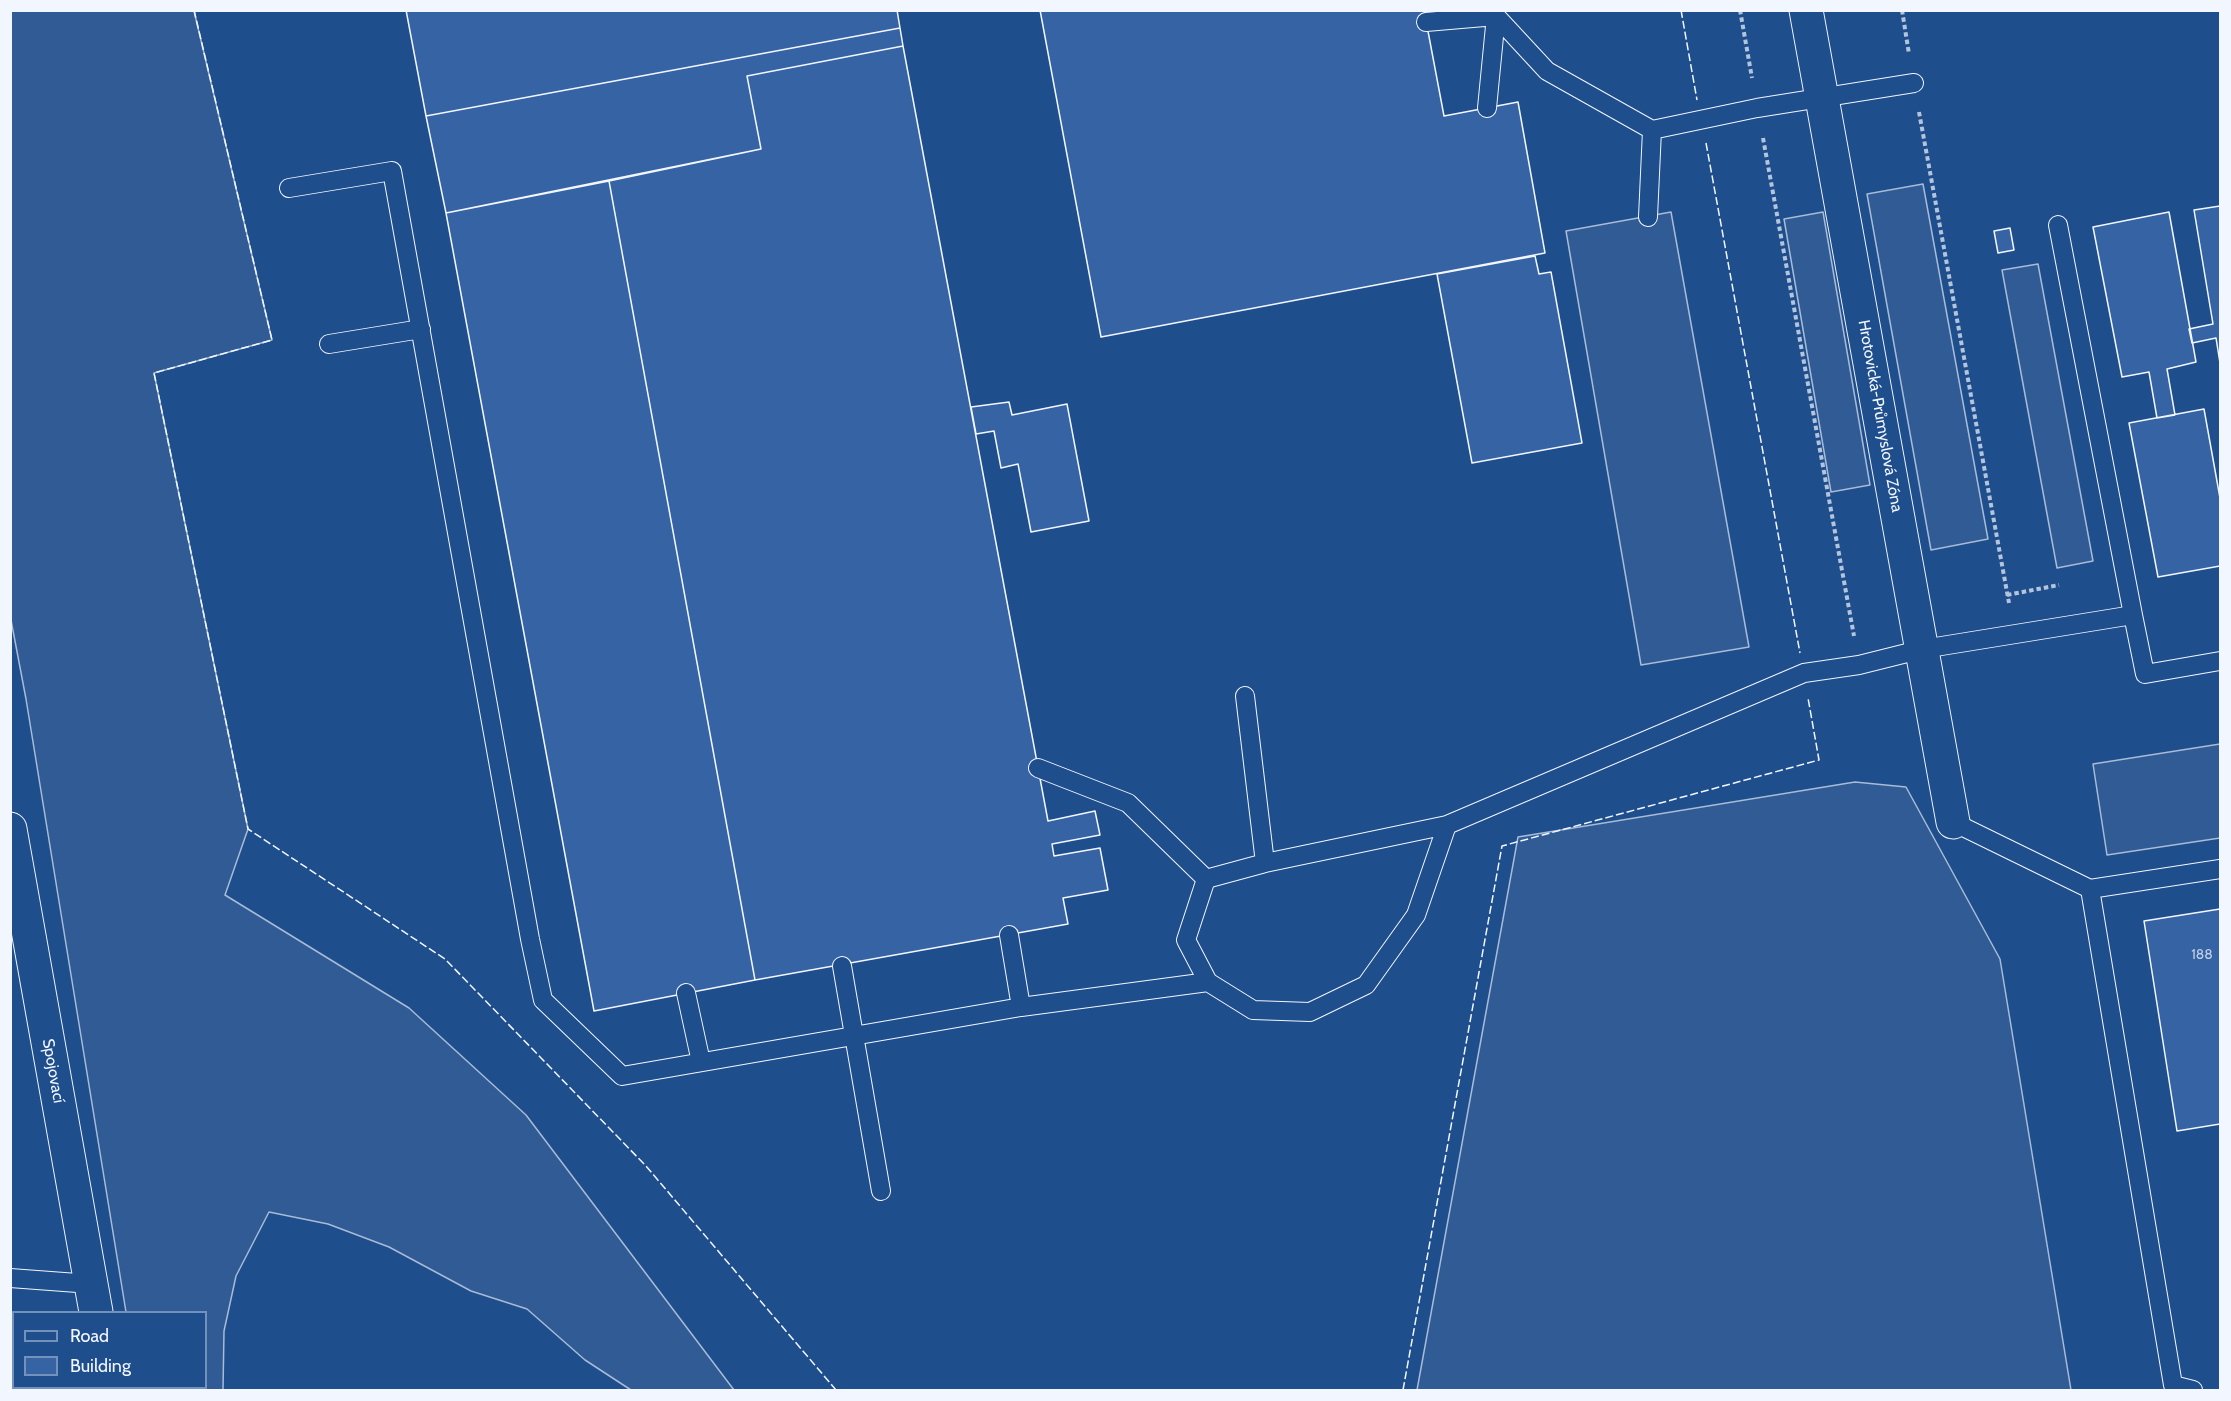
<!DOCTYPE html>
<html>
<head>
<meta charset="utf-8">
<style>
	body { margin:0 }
	#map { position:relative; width:2231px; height:1401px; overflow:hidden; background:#1f4e8c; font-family:Cabin,sans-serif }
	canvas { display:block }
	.frame { position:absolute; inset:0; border:12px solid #f2f6ff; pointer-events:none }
	.legend { position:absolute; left:12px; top:1311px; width:195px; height:78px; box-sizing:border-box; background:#1f4e8c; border:2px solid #7391ba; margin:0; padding:8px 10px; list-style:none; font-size:18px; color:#f2f6ff }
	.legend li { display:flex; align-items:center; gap:12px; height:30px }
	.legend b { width:30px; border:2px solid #7391ba }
</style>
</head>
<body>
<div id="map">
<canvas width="2231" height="1401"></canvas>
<div class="frame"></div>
<ul class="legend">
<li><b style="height:8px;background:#1f4e8c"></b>Road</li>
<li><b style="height:16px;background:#3563a3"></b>Building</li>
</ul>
</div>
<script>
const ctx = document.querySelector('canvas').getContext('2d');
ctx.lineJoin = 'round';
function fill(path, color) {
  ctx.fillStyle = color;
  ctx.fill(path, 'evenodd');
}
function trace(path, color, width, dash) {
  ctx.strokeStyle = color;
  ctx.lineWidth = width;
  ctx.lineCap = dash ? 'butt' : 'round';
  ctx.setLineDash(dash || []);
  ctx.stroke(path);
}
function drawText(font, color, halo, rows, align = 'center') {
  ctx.font = font + ' Cabin,sans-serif';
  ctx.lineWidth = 4.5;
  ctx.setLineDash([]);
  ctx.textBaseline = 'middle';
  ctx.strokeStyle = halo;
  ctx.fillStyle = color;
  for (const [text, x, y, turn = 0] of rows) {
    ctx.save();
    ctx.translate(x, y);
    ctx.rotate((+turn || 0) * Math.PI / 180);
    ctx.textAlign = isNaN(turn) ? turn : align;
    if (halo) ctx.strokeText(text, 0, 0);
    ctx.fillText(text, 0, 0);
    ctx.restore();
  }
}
const built = new Path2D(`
	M10 11H194L272 340 154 373 248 829 225 895 409 1008 526 1115 734 1390H631L585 1360 527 1309 471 1291 389 1247 328 1224 269 1212 236 1276 224 1331 223 1390H140L139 1388H206V1312H126L26 699 11 620Z
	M1923 184 1988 539 1931 550 1867 194Z
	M1671 212 1749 647 1641 665 1566 231Z
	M1823 212 1870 485 1831 492 1784 219Z
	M2038 264 2093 561 2057 568 2002 270Z
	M2220 744V838L2107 855 2093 764Z
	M1855 782 1906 787 2000 959 2071 1390H1417L1518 837Z`);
fill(built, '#305b95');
trace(built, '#a8bbd7', 1.5);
const building = new Path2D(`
	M406 10H897L900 28 426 116Z
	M1040 10H1424L1444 116 1518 102 1545 253 1101 337Z
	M900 28 903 46 747 76 761 149 446 213 426 116Z
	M903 46 1048 821 1095 811 1100 835 1052 844 1054 856 1100 848 1108 890 1063 898 1068 924 755 980 609 181 761 149 747 76Z
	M609 181 755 980 594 1011 446 213Z
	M2220 206V363L2216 338 2192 343 2189 329 2213 324 2194 210Z
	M2169 212 2196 362 2167 369 2175 415 2157 418 2149 372 2122 377 2093 227Z
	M2010 228 2014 250 1998 253 1994 231Z
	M1535 256 1539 274 1551 272 1582 443 1472 463 1437 274Z
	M1009 402 1012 415 1067 404 1089 521 1031 532 1018 464 1001 468 994 431 976 434 971 407Z
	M2204 409 2220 498V566L2158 577 2129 423Z
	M2220 909V1124L2177 1131 2144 921Z`);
fill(building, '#3563a3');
trace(building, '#f2f6ff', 1.5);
const lane = new Path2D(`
	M1495 10 1496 16 1547 71 1652 130 1757 108 1914 83
	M1426 22 1496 16 1487 108
	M289 188 392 171 530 939 543 1000 622 1076 1021 1007 1208 982
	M1648 217 1652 130
	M329 344 421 329
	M2133 615 2145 674 2220 661
	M1245 696 1265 863
	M1038 768 1128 803 1206 879
	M1953 822 2090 889 2220 869
	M1447 825 1416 915 1366 985 1310 1012 1253 1010 1208 982 1186 940 1206 879 1265 863 1447 825 1804 673 1859 665 1923 649 2133 615 2058 225
	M2090 889 2173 1385 2193 1390
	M1009 935 1021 1007
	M842 966 881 1191
	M686 993 701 1062
	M10 1278 91 1284`);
const street = new Path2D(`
	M1806 10 1953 822`);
const secondary = new Path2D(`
	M10 829 96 1312
	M110 1388V1390`);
trace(lane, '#f2f6ff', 20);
trace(street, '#f2f6ff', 35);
trace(secondary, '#f2f6ff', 35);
trace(new Path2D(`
	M1740 10 1752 78
	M1902 10 1909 54
	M1919 112 2009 603
	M1763 138 1854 636
	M2007 595 2059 585`), '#b3c4dc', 4, [4.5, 3]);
trace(lane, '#1f4e8c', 18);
trace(street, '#1f4e8c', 33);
trace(secondary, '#1f4e8c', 33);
trace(new Path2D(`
	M194 10 272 340 154 373 248 829 445 959 646 1166 836 1390
	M1681 10 1697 100
	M1706 143 1800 653
	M1403 1390 1502 846 1819 760 1808 698`), '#f2f6ff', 1.5, [8, 3]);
drawText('14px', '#c3d1e8', null, [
	["188",2202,955]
]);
drawText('16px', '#f2f6ff', '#1f4e8c', [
	["Hrotovická-Průmyslová Zóna",1880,416,80],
	["Spojovací",53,1071,80]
]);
</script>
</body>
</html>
